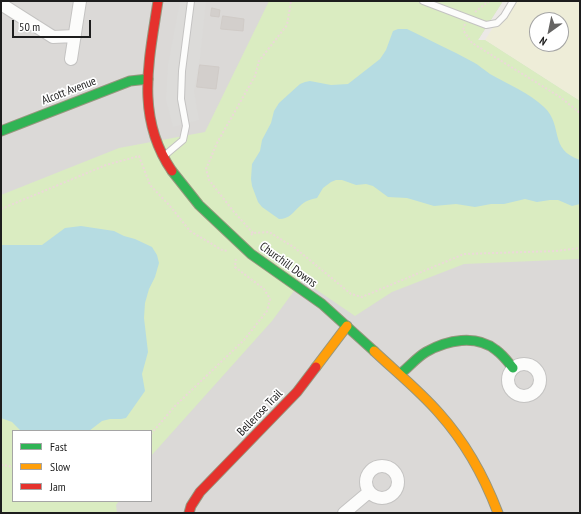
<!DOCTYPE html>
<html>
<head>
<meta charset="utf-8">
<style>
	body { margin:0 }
	#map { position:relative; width:581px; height:514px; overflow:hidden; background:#ece9e6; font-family:"PT Sans Narrow",sans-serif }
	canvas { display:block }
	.frame { position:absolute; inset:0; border:2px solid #1d1d1d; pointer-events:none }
	.legend { position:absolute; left:12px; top:430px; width:140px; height:72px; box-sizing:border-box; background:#fff; border:1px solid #a5a5a5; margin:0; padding:5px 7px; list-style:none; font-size:12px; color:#1d1d1d }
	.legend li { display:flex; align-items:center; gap:8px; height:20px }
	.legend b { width:20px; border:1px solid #a5a5a5 }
	.north { position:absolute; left:529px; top:12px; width:40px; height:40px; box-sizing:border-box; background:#fff; border:1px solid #a5a5a5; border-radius:50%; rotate:213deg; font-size:11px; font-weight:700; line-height:16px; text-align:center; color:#1d1d1d }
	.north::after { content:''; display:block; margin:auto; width:14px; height:18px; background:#656463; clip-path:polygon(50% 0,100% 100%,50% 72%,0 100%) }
	.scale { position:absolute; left:12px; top:20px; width:79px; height:18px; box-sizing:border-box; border:2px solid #1d1d1d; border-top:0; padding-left:5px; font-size:12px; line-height:14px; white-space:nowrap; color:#1d1d1d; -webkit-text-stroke:3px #fff; paint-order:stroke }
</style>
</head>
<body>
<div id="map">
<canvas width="581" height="514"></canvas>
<div class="frame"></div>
<ul class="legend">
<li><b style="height:5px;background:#30b455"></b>Fast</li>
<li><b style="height:5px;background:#ff9f0a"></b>Slow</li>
<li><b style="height:5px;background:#e5322d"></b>Jam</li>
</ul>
<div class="north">N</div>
<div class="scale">50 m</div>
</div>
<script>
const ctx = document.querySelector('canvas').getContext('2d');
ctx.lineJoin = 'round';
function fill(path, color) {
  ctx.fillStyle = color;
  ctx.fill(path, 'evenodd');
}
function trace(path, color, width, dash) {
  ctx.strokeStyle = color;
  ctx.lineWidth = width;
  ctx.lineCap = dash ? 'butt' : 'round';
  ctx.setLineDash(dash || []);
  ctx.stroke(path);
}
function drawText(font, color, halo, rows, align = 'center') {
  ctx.font = font + ' "PT Sans Narrow",sans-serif';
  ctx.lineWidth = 3.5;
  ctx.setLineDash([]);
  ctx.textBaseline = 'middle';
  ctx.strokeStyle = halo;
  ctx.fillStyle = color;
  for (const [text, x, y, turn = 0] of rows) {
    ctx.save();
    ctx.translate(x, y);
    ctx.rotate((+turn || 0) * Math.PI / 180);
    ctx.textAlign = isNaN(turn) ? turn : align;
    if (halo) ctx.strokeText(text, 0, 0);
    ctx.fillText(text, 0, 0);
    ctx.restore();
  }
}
fill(new Path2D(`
	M1 1H503L478 40H485L580 101V513H1ZM13 431H151V501H13Z`), '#dbd9d7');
fill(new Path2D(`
	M510 1H580V101L485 40ZM537 20H561V44H537Z`), '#eeedd8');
fill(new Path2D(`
	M269 1H503L478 40H485L580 101V259L464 264 392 292 355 316 302 280 272 321 151 456V431H13V501H119L116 505 117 513H1V195L119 148 205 132Z`), '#daecc1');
fill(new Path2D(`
	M180 1H206L200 58 194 91 199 120 173 127 166 100 168 65Z`), '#dcdbd9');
fill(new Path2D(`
	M398 29H407C429 40 451 50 473 62 479 65 484 70 490 74 508 84 529 93 544 107 564 126 548 149 580 160V204L572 206 558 200H550L537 202 525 199 504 204H491L475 207 456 204 434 206 407 198 388 197 373 186 366 184 356 185 342 180H336L331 182 323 188 317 198C311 199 305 201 300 206 293 212 290 219 279 219L262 207 258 202 252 186 251 179 252 164 260 151 262 140 271 123 274 111 279 103 300 84 305 82 310 81 331 85 348 84 380 59 386 50 393 31Z
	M81 226 114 231 124 236 135 239 152 247 157 255 159 263 155 277 149 289 145 303 144 318 148 352 142 374 145 391 126 418 121 419H110L102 421 89 431H21L12 422 1 418V245H42L65 228Z`), '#b6dce2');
const building = new Path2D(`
	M212 8 220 10 219 17 211 16Z
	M223 16 244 19 243 31 221 29Z
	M200 65 219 67 216 89 197 87Z`);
fill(building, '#d3cfcc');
trace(building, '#d0cbc7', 1);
const lane = new Path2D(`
	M423 1 486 25 497 23 504 16 513 1
	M164 156 183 140 186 126 181 99 182 71 191 1`);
const street = new Path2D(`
	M1 4 53 37 75 36
	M71 59 80 1
	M508 380a16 16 0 1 1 32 0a16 16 0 1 1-32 0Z
	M366 482a16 16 0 1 1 32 0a16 16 0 1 1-32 0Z
	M344 513 369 492`);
const fast = new Path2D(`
	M1 131 130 81 148 79
	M172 171 199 205 251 254 322 304 374 351
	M400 374C409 367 416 358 426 352 447 340 476 334 496 350 503 355 508 362 513 368`);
const slow = new Path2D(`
	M374 351C395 371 419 390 439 413 465 442 484 476 498 513
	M316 367 347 326`);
const jam = new Path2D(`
	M158 1C149 61 135 117 172 171
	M189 513 191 506 200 492 297 392 316 367`);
trace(lane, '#c4c3c2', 8);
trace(street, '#c4c3c2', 14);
trace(fast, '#96967d', 11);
trace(slow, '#96967d', 11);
trace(jam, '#96967d', 11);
trace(new Path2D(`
	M475 12 489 1
	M465 24 463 30 472 43 560 97 580 113
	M1 209 106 165 139 156 150 185 170 206 190 231 222 250 228 251
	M253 233 234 212 209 180 206 169 217 143 255 76 259 61 287 25 291 1
	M251 235 253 233 269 232 295 248 351 294 362 297 464 254 556 251 580 248
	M151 434 175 406 244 340 267 311 270 299 264 289 235 267 236 257
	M1 465 9 466 13 468`), '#ebd9d8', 2, [2, 2]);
trace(lane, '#fcfcfb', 6);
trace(street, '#fcfcfb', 12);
trace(fast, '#30b455', 9);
trace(slow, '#ff9f0a', 9);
trace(jam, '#e5322d', 9);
drawText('12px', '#1d1d1d', '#fff', [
	["Alcott Avenue",69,91,-21],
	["Churchill Downs",288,265,36],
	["Bellerose Trail",260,413,-46]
]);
</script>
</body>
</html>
